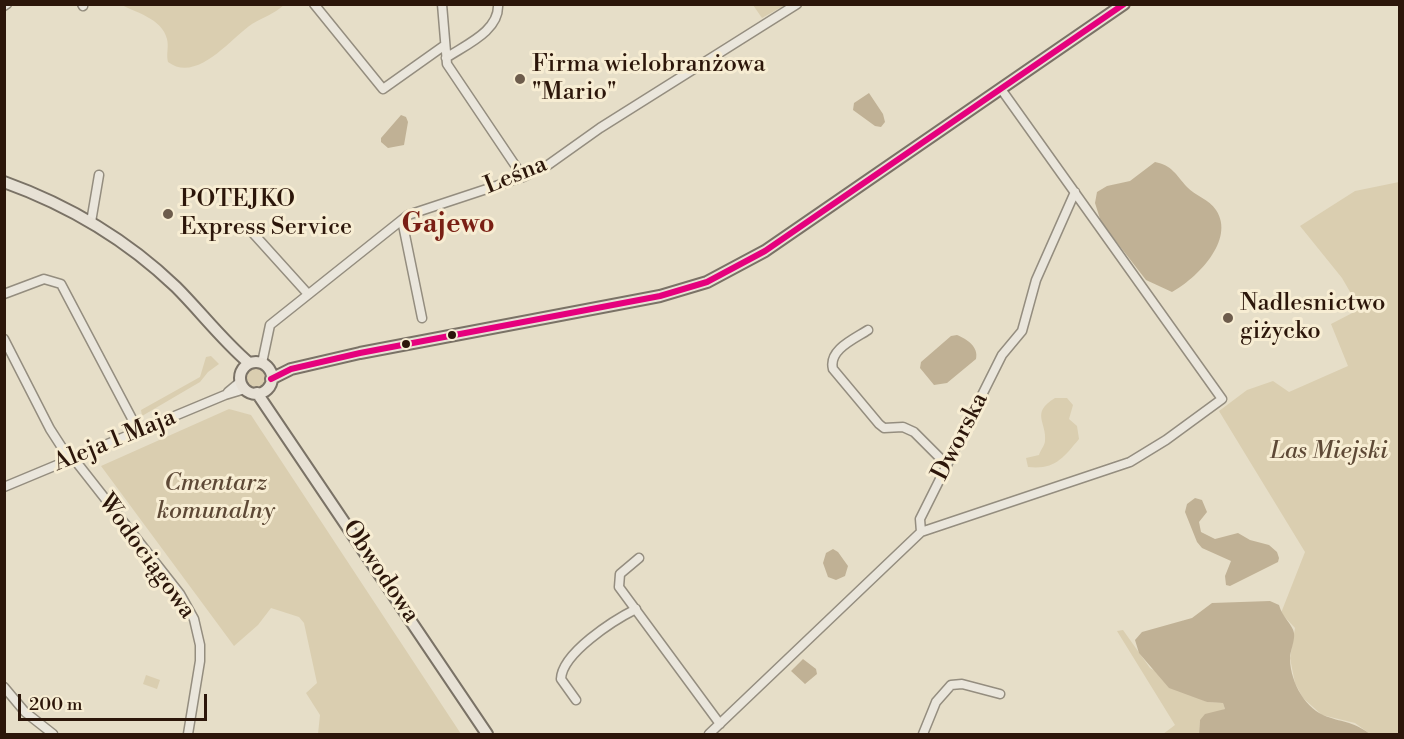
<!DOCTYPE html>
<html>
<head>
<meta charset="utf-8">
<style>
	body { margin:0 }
	#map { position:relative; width:1404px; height:739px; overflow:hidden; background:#e6dec8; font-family:"Libre Bodoni",serif }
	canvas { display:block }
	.frame { position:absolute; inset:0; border:6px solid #2c160a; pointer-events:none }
	.scale { position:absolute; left:18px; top:694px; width:189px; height:27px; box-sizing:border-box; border:3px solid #2c160a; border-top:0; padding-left:8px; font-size:18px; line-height:21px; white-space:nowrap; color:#2c160a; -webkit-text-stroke:4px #f7edd3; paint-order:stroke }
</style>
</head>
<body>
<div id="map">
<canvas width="1404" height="739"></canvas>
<div class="frame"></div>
<div class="scale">200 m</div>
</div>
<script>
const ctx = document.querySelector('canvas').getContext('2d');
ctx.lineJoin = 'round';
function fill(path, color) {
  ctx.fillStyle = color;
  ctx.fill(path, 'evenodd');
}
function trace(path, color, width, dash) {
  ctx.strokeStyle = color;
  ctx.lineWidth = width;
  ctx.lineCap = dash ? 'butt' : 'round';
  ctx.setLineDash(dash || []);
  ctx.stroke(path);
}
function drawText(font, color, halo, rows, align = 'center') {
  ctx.font = font + ' "Libre Bodoni",serif';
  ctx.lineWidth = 6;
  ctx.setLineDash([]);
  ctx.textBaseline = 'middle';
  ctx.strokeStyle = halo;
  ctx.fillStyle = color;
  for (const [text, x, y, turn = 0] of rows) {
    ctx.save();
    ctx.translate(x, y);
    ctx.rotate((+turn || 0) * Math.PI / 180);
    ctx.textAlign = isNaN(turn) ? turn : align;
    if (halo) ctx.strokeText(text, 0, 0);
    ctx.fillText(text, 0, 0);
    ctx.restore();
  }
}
fill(new Path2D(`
	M120 4H284V5C274 14 264 17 252 24 232 37 197 84 168 62 166 54 169 47 167 39 162 18 134 12 120 4Z
	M753 5H785L762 18Z
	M1399 182V734H1370L1355 723 1322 715 1303 698 1295 683 1290 658 1295 628 1281 613 1305 552 1219 411 1247 390 1273 381 1289 392 1348 366 1331 324 1360 309 1342 278 1300 226 1355 191Z
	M211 356 219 364 208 372 200 382 142 416 141 410 200 377 206 357Z
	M245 378a11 11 0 1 1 22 0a11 11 0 1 1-22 0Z
	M1055 398H1067L1073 405 1069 419 1077 426 1079 439C1063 458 1055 470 1028 467L1026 458 1039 455C1040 451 1045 445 1045 441 1047 422 1030 413 1055 398Z
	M229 409 251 415 461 734H318L320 715 306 693 317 683 304 623 299 617 271 608 258 625 234 646 101 466Z
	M1123 630 1150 668 1196 696 1207 702 1223 703 1225 709 1200 720 1199 734H1163L1175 725 1117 631Z
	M146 675 160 680 157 689 143 684Z`), '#daceb0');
fill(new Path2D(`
	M869 93 883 114 885 122 881 127 875 126 853 110 854 103Z
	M401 115 406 117 408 122 404 145 388 148 381 142V138Z
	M1155 162C1172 165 1176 175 1187 187 1195 196 1209 199 1216 210 1236 240 1196 279 1172 292L1146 280 1101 222 1095 203 1097 192 1107 186 1130 181Z
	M957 335C967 339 979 347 976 359L947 383 934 385 920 368 921 362 951 336Z
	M1195 498 1202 500 1207 512 1199 522 1201 532 1215 539 1238 533 1250 540 1269 545 1277 552 1279 558 1278 562 1230 586 1226 585 1225 576 1231 561 1202 548 1197 542 1185 512 1187 504Z
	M833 549 838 552 848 566 845 576 836 580 828 577 823 563 826 553Z
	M1270 601 1279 605C1282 617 1293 625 1294 633 1295 640 1291 649 1290 656 1289 678 1303 706 1323 715 1342 723 1351 720 1370 734H1199L1200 720 1205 714 1225 709 1223 703 1207 702 1169 688 1139 653 1135 640 1142 632 1192 618 1212 603Z
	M803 659 816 669 817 674 805 684 791 671Z`), '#c0b195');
const minor = new Path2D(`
	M82 4 83 6
	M314 4 383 89 445 45
	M442 4 447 64 523 177
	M4 6 7 4
	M446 58C465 45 500 31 498 4
	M402 220 422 318
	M91 222 99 175
	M252 232 308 294
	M4 294 44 279 61 284 139 432
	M868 330C854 339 828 350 833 369L879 424 884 428 903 427 914 432 947 465
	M4 339 50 429 70 460
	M262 363 270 325 408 215 523 177 548 165 600 128 797 4
	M228 392 240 382
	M74 459 180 594 194 619 200 645V661L188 734
	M4 487 225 395 245 389
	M921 532 920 519 1002 355 1022 331 1036 280 1075 192
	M639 558 620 574 619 587 720 724
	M4 687 25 712 53 734
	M576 700 561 679C562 653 614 620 636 609
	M709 734 921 532 1130 462 1166 440 1222 399 1001 89
	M923 734 936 702 951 685 962 684 1000 694`);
const major = new Path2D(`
	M4 182C68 205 127 240 176 287 201 312 222 340 249 363
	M240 378a16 16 0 1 1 32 0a16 16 0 1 1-32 0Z
	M271 379 291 369 360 353 660 296 707 282 765 251 1124 4
	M257 393 487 734`);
trace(minor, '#948d7f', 11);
trace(major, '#7a7266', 14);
trace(minor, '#eae6dc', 8);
trace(major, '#e7e1d5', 10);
trace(new Path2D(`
	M271 379 291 369 360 353 660 296 707 282 765 251 1124 4`), '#e5007d', 6);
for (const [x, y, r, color] of [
	[520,79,6,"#6d5c4c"],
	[168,214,6,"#6d5c4c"],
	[1228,318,6,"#6d5c4c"],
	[452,335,5,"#2c160a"],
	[406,344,5,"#2c160a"]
]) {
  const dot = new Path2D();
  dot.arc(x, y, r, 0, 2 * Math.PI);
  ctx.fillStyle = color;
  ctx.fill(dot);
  trace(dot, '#f7edd3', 2);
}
drawText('24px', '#2c160a', '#f7edd3', [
	["Firma wielobranżowa",532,65],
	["\"Mario\"",532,93],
	["POTEJKO",180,200],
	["Express Service",180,228],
	["Nadlesnictwo",1240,304],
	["giżycko",1240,332]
], 'left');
drawText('24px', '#2c160a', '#f7edd3', [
	["Leśna",516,176,-22],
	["Dworska",961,437,-63],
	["Aleja 1 Maja",115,441,-22],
	["Wodociągowa",146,557,54],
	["Obwodowa",380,572,56]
]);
drawText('italic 24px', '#5e4936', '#f7edd3', [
	["Las Miejski",1329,452],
	["Cmentarz",216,484],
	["komunalny",216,512]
]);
drawText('bold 27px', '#7a1f14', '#f7edd3', [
	["Gajewo",448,226]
]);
</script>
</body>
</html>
